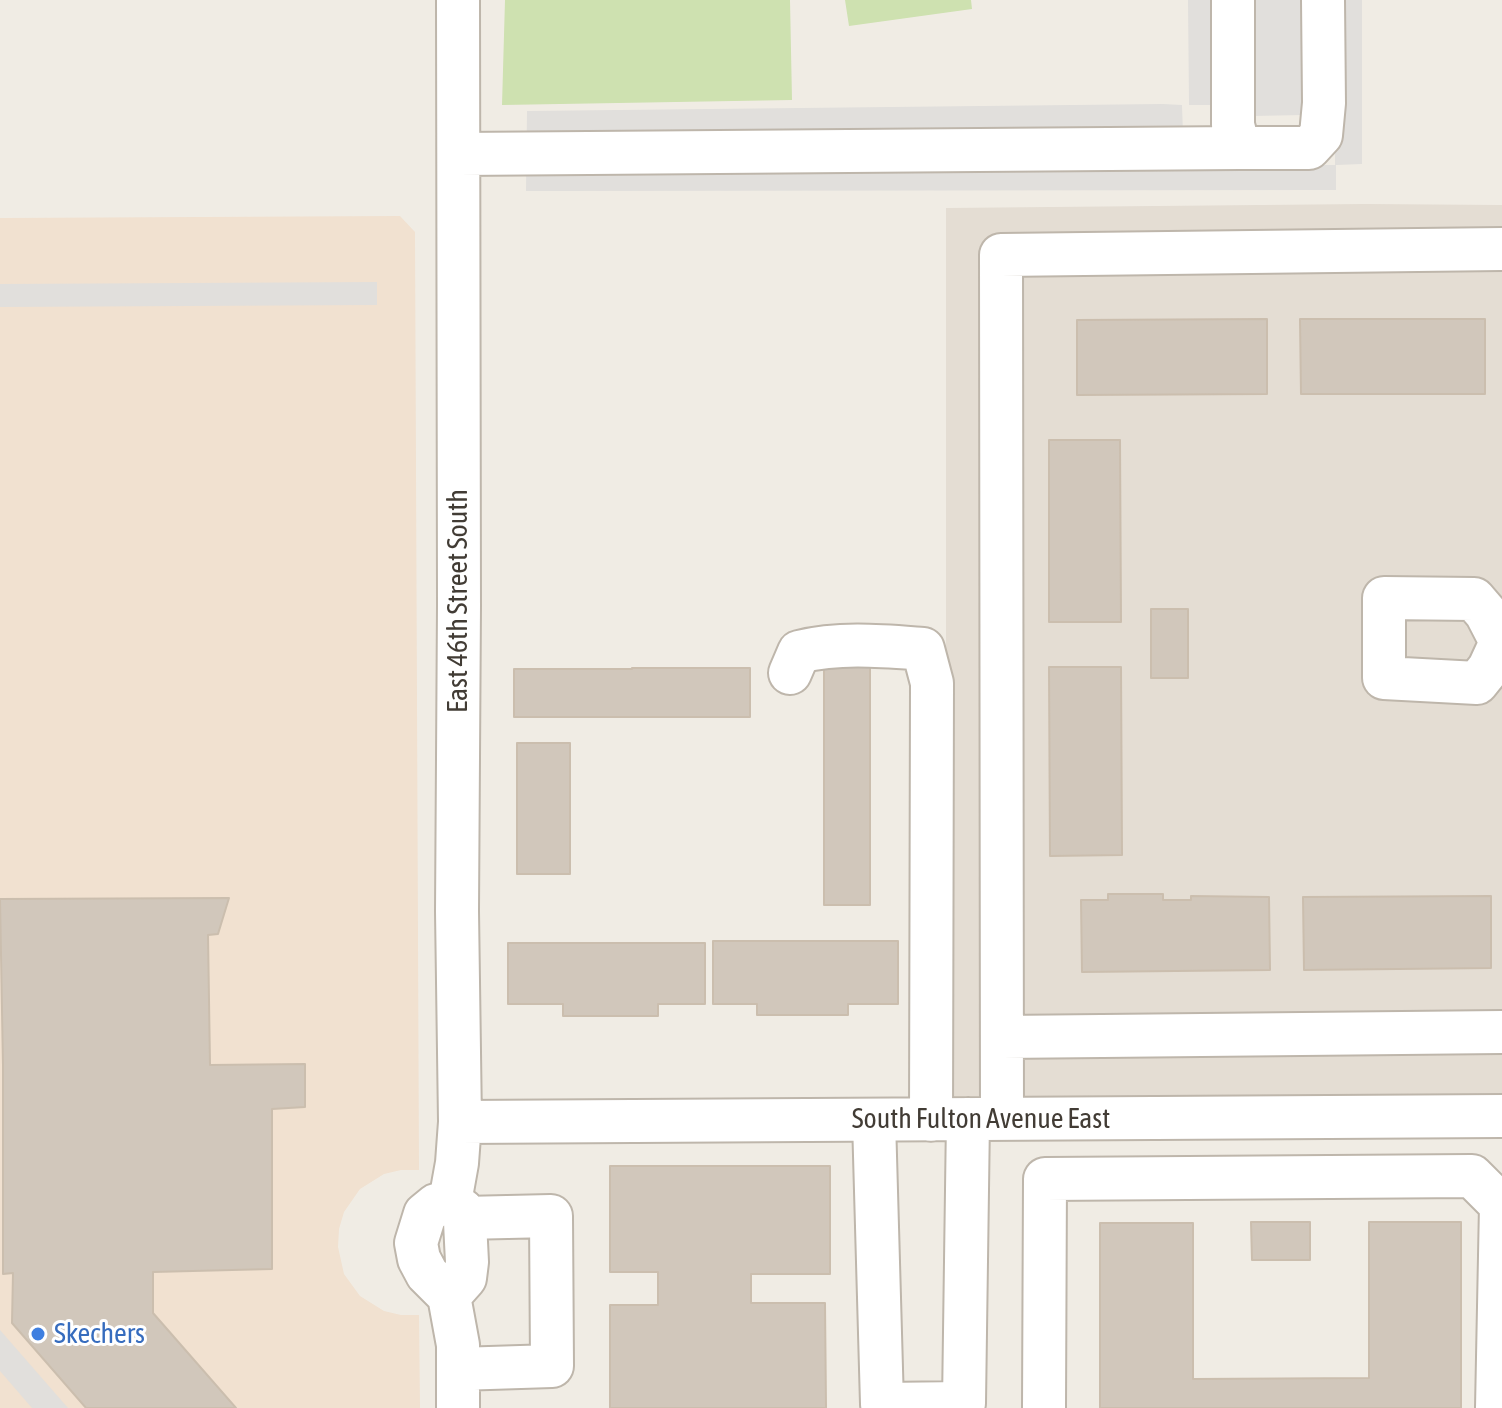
<!DOCTYPE html>
<html>
<head>
<meta charset="utf-8">
<style>
	body { margin:0 }
	canvas { display:block; background:#f0ece4 }
</style>
</head>
<body>
<canvas width="1502" height="1408"></canvas>
<script>
const ctx = document.querySelector('canvas').getContext('2d');
ctx.lineJoin = 'round';
function fill(path, color) {
  ctx.fillStyle = color;
  ctx.fill(path, 'evenodd');
}
function trace(path, color, width, dash) {
  ctx.strokeStyle = color;
  ctx.lineWidth = width;
  ctx.lineCap = dash ? 'butt' : 'round';
  ctx.setLineDash(dash || []);
  ctx.stroke(path);
}
function drawText(font, color, halo, rows, align = 'center') {
  ctx.font = font + ' "Asap Condensed",sans-serif';
  ctx.lineWidth = 6;
  ctx.setLineDash([]);
  ctx.textBaseline = 'middle';
  ctx.strokeStyle = halo;
  ctx.fillStyle = color;
  for (const [text, x, y, turn = 0] of rows) {
    ctx.save();
    ctx.translate(x, y);
    ctx.rotate((+turn || 0) * Math.PI / 180);
    ctx.textAlign = isNaN(turn) ? turn : align;
    if (halo) ctx.strokeText(text, 0, 0);
    ctx.fillText(text, 0, 0);
    ctx.restore();
  }
}
fill(new Path2D(`
	M1365 204 1502 205V1098L946 1100V208Z`), '#e4ddd3');
fill(new Path2D(`
	M400 216 415 232 419 1170H401L384 1174 360 1189 344 1212 339 1229 338 1247 344 1274 360 1296 384 1311 401 1315H419L420 1408H0V218Z`), '#f1e1d0');
fill(new Path2D(`
	M505 0H790L792 100 502 105Z
	M845 0H971L972 9 849 26Z`), '#cee1b0');
fill(new Path2D(`
	M1188 0H1214L1215 105H1189Z
	M1250 0H1304L1305 115 1251 116Z
	M1336 0H1362V164L1336 165V190L526 191 527 111 1163 104 1182 105 1184 164 1335 165Z
	M377 282V305L0 307V284Z
	M0 1330 68 1408H32L0 1371Z`), '#e1dfdc');
const building = new Path2D(`
	M1267 319V394L1077 395V320Z
	M1300 319H1485V394H1301Z
	M1049 440H1120L1121 622H1049Z
	M1151 609H1188V678H1151Z
	M824 666H870V905H824Z
	M1049 667H1121L1122 855 1050 856Z
	M632 668H750V717H514V669H632Z
	M517 743H570V874H517Z
	M1108 894H1163V900H1191V896L1269 897 1270 970 1082 972 1081 900H1108Z
	M1491 896V968L1304 970 1303 897Z
	M229 898 218 934 208 935 210 1065 305 1064V1107L272 1109V1269L153 1272V1313L236 1408H86L12 1323 13 1273 3 1274V1066L0 899Z
	M713 941H898V1004H848V1015H757V1004H713Z
	M508 943H705V1004H658V1016H563V1004H508Z
	M610 1166H830V1274H751V1303H825L826 1408H610V1305H658V1272H610Z
	M1251 1222H1310V1260H1252Z
	M1369 1222H1461V1408H1100V1223H1193V1379L1369 1378Z`);
fill(building, '#d1c7bb');
trace(building, '#cbbeae', 2);
const minor = new Path2D(`
	M1233 0V125L1239 148H1309L1321 135 1324 103 1323 0
	M459 154 1239 148
	M1384 598 1474 599 1486 613 1501 642 1489 668 1477 683 1384 678Z
	M790 673 799 652C840 642 882 646 923 649L932 683 931 1120
	M1002 1037 1502 1032
	M1002 1119 1001 255 1502 249
	M874 1120 882 1404 964 1403 968 1119
	M460 1122 1502 1116
	M450 1202 457 1163 460 1122 457 911 459 605 458 0
	M449 1296 465 1278 467 1262 465 1222 462 1210 450 1202 436 1205 425 1214 416 1243 419 1259 427 1274 449 1296 458 1345V1408
	M458 1369 552 1366 551 1216 464 1218
	M1044 1408 1045 1179 1472 1176 1501 1205 1497 1408`);
trace(minor, '#beb6ab', 46);
trace(minor, '#fff', 42);
for (const [x, y, r, color] of [
	[38,1334,8,"#3f7fe0"]
]) {
  const dot = new Path2D();
  dot.arc(x, y, r, 0, 2 * Math.PI);
  ctx.fillStyle = color;
  ctx.fill(dot);
  trace(dot, '#fff', 3);
}
drawText('28px', '#423c35', '#fff', [
	["East 46th Street South",458,601,-90],
	["South Fulton Avenue East",981,1119]
]);
drawText('28px', '#366cbe', '#fff', [
	["Skechers",54,1334]
], 'left');
</script>
</body>
</html>
